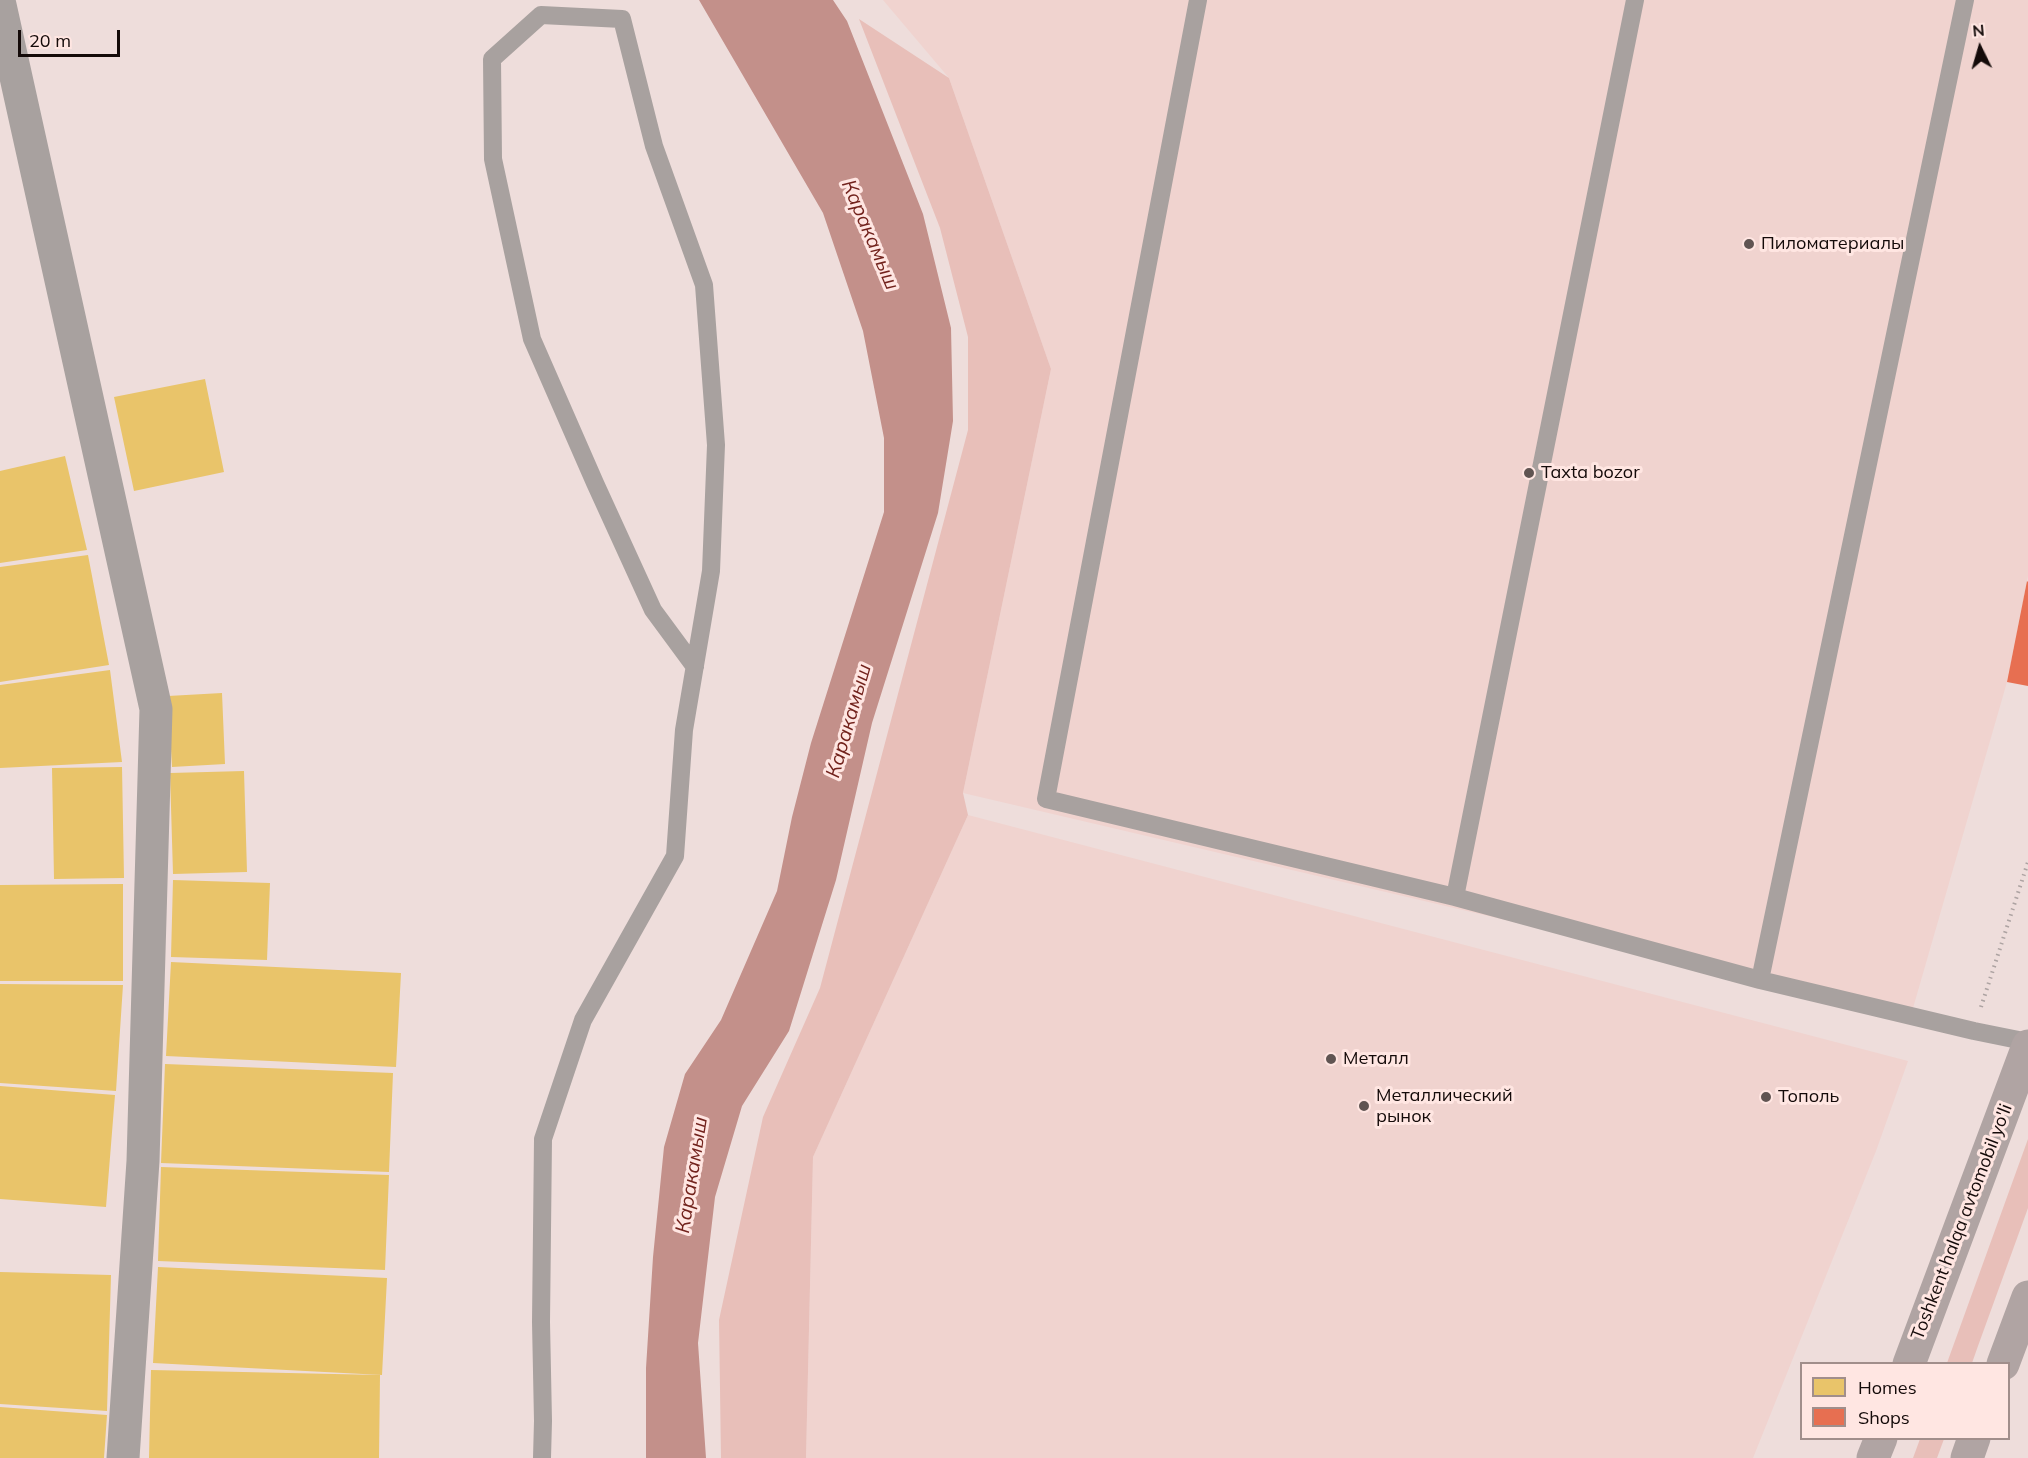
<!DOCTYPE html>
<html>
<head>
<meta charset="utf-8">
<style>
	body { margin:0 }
	#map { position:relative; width:2028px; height:1458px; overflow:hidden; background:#eedddb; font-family:Mulish,sans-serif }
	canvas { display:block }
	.legend { position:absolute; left:1800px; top:1362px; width:210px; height:78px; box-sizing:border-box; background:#ffe6e2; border:2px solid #a18e8b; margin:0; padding:8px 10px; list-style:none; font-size:18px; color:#140a09 }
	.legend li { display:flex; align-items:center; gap:12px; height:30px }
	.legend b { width:30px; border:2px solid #a18e8b }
	.north { position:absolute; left:1950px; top:18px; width:60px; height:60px; -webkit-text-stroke:4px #ffe6e2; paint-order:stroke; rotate:355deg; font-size:16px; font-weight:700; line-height:24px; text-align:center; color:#140a09 }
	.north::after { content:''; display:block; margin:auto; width:21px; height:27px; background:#140a09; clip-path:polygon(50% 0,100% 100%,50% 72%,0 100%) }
	.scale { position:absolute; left:18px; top:30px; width:102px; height:27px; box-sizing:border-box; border:3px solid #140a09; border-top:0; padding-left:8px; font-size:18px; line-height:21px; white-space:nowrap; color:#140a09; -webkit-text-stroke:4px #ffe6e2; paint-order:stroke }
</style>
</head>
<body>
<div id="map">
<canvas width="2028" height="1458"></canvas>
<ul class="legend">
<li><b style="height:16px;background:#e9c46a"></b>Homes</li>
<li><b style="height:16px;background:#e76f51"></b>Shops</li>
</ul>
<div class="north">N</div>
<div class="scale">20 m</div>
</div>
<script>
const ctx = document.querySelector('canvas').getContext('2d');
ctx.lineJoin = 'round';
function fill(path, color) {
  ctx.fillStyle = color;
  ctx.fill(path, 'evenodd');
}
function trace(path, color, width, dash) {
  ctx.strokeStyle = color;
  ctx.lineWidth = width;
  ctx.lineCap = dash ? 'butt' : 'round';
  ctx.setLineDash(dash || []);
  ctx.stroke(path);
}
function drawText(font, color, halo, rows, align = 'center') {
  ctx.font = font + ' Mulish,sans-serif';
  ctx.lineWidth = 6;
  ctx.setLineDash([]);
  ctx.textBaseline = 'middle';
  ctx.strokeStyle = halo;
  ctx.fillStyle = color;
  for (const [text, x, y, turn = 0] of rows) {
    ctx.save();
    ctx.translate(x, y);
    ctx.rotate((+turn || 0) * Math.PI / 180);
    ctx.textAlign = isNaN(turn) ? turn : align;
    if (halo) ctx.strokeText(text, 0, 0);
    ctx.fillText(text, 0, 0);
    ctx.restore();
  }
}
fill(new Path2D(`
	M883 0H2028V576L2007 682 1911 1015 963 793 1051 369 949 78Z
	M968 815 1908 1061 1876 1151 1753 1458H806L813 1157Z`), '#f0d3cf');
fill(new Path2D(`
	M859 19 949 78 1051 369 963 793 968 815 813 1157 806 1458H721L719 1320 763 1117 820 988 968 430V337L940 228Z
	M2028 1139V1208L1978 1346 1972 1363H1947Z
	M1920 1439H1944L1937 1458H1913Z`), '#e8bfb9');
fill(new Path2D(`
	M699 0H833L847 21 923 214 951 328 953 421 938 513 872 723 836 880 789 1031 742 1106 715 1197 698 1343 706 1458H646V1368L653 1257 664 1147 685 1074 721 1020 777 891 792 817 811 743 884 512V438L863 331 823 213Z`), '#c3908a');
fill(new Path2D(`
	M205 379 224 472 134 491 114 397Z
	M65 456 87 550 0 563V471Z
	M88 555 109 665 0 682V567Z
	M110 670 122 762 0 768V685Z
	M222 693 225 764 172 767 168 696Z
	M122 767 124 878 54 879 52 768Z
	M244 771 247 872 173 874 170 773Z
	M173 880 270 883 267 960 171 957Z
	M123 884V981H0V885Z
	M171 962 401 973 396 1067 166 1056Z
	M0 984 123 985 116 1091 0 1083Z
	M165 1064 393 1073 389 1172 161 1163Z
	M0 1086 115 1095 106 1207 0 1199Z
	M161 1167 389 1175 385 1270 158 1261Z
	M158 1267 387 1278 382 1375 153 1363Z
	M0 1272 111 1275 107 1411 0 1404Z
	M151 1370 380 1375 379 1458H149Z
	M0 1407 107 1415 104 1458H0Z`), '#e9c46a');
fill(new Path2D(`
	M2027 581 2028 582V686L2007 682Z`), '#e76f51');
trace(new Path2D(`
	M1981 1007 2028 862`), '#ada3a2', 4, [1.5, 4.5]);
trace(new Path2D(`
	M1198 0 1046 799 1455 897 1760 980 1974 1031 2028 1042
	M1455 897 1635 0
	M1760 980 1965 0
	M542 1458 543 1421 541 1322 543 1139 583 1020 675 856 684 730 711 571 716 445 704 285 654 146 622 19 541 15 492 59 493 159 532 339 595 483 653 610 695 667`), '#a8a19f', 18);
trace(new Path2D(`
	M0 5 156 709 143 1161 123 1458`), '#a8a19f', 33);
trace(new Path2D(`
	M1909 1364 2028 1046
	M2003 1364 2028 1297
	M1873 1458 1881 1438
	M1967 1458 1974 1438`), '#b0a4a3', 33);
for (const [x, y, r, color] of [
	[1749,244,6,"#605452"],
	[1529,473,6,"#605452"],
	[1331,1059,6,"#605452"],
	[1766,1097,6,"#605452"],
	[1364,1106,6,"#605452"]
]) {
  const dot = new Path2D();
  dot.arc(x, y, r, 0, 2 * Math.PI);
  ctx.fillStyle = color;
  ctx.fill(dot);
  trace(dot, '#ffe6e2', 2);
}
drawText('18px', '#140a09', '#ffe6e2', [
	["Пиломатериалы",1761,244],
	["Taxta bozor",1541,473],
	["Металл",1343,1059],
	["Металлический",1376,1096],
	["рынок",1376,1117],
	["Тополь",1778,1097]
], 'left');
drawText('18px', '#140a09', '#ffe6e2', [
	["Toshkent halqa avtomobil yo'li",1962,1222,-69]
]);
drawText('italic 20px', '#72221c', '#ffe6e2', [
	["Каракамыш",870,235,67],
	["Каракамыш",849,721,-74],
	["Каракамыш",692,1175,-81]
]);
</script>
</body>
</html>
